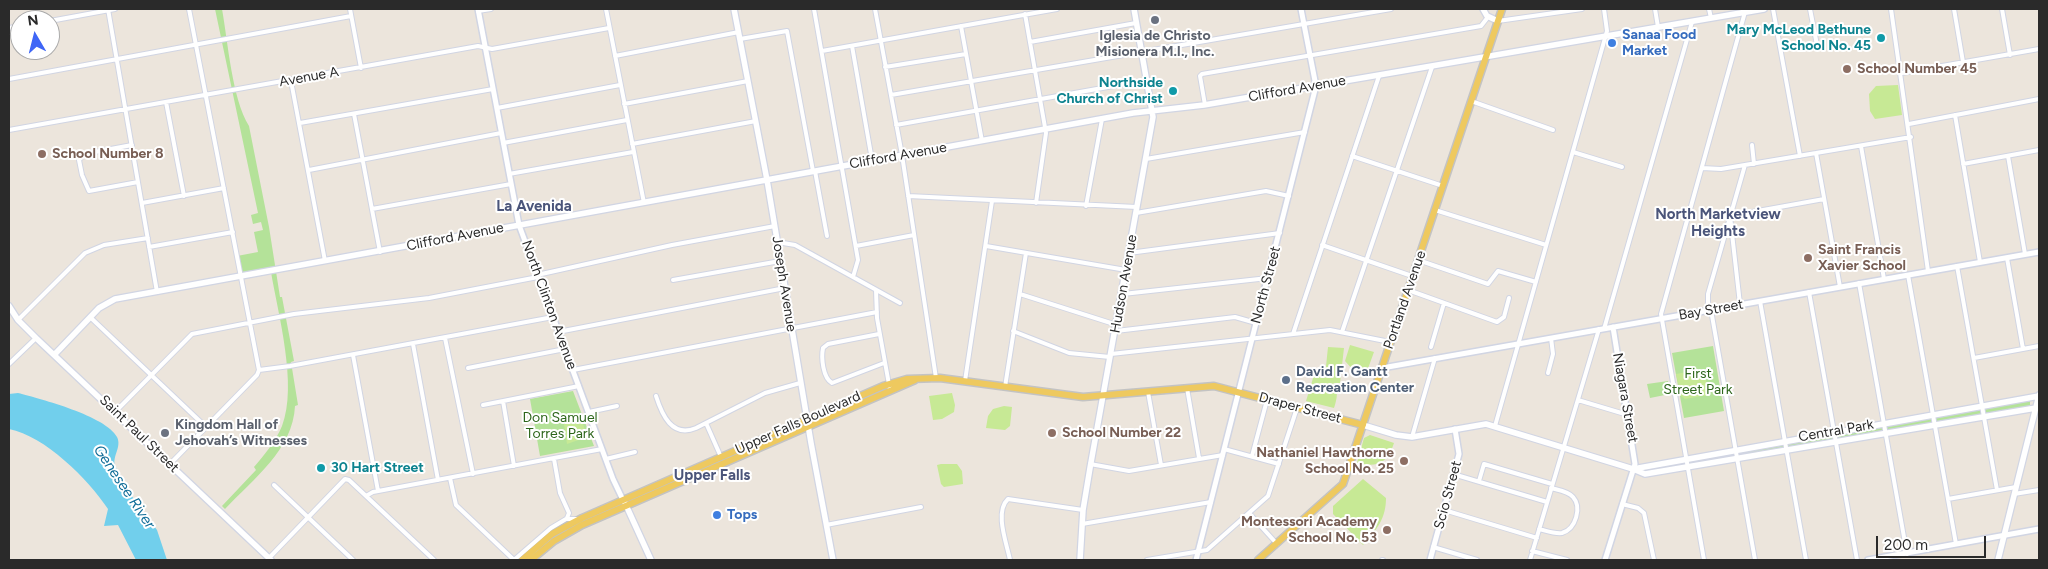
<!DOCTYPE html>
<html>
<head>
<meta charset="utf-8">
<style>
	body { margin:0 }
	#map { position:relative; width:2048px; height:569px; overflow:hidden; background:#ece5dc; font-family:Figtree,sans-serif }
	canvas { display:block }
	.frame { position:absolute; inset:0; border:10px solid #2a2a2a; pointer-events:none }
	.north { position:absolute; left:10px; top:10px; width:50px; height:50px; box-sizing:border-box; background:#fff; border:1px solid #aaa; border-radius:50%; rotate:352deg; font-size:14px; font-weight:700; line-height:20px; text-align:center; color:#2a2a2a }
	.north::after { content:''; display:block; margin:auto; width:18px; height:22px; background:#3f66f6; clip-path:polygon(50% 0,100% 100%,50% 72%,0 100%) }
	.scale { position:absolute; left:1876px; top:536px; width:110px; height:22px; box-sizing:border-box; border:2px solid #2a2a2a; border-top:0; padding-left:6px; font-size:15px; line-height:18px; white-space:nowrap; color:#2a2a2a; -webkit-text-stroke:4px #fff; paint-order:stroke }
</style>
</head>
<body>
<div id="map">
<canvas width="2048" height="569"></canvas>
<div class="frame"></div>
<div class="north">N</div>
<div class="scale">200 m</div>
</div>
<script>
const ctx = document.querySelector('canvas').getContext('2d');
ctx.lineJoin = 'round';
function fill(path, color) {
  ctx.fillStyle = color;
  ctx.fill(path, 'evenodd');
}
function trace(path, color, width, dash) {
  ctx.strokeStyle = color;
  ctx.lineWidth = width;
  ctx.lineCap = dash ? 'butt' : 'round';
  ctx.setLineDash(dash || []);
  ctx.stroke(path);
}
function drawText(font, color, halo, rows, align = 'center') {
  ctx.font = font + ' Figtree,sans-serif';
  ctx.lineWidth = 4;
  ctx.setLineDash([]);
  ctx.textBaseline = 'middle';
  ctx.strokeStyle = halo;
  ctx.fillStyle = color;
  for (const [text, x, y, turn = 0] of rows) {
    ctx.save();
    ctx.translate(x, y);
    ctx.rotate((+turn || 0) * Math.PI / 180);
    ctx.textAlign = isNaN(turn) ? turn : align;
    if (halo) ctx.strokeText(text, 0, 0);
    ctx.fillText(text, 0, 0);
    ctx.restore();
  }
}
fill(new Path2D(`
	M215 9H222C228 42 232 99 249 126L269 227 280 297H282L294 361 291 362 298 405 295 406C293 450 253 479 225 509L222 506 256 470 254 467C264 455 276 441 282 426 298 385 278 314 271 272L241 277 237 256 258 252 254 232 263 230 261 222 253 224 251 215 258 213Z
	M1713 346 1724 411 1684 418 1672 353Z
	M1668 381 1670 394 1650 398 1647 384Z
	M573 391 594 446 540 456 530 399Z
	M2030 400V406L1655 472 1640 470Z`), '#b4e299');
fill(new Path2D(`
	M1898 85 1902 115 1875 119 1870 111 1869 94 1876 86Z
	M1350 345 1374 352 1366 374 1354 371 1345 361Z
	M1328 347 1344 348 1340 383H1333C1339 390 1337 399 1334 408L1306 401 1314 375 1325 376Z
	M1687 372 1700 373 1706 380 1708 395 1685 399 1681 396 1676 374Z
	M952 393 955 405 954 412 942 419 933 420 929 396Z
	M1004 406 1012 407 1010 426 1005 430 986 428 988 416 993 409Z
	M581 417 587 437 567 444 564 424 572 419Z
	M1370 435 1394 443C1388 463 1377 468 1357 463L1364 438Z
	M941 464H957L962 471 963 484 944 487 941 484 937 465Z
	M1363 479 1386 498C1386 518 1377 530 1363 545L1333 514V506Z`), '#c7e995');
fill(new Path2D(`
	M18 393C41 399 106 416 117 437 122 447 112 456 115 466L131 495 157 530 167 560H136L118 525 104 526 108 509C88 479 45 436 9 429V394Z`), '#71cfec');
const minor = new Path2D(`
	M108 9 157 292
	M189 9 259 370
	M350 9 361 68
	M606 9 644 203
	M814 9 858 260 853 277
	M875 9 902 155 936 378
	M1655 9 1658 27
	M1709 9 1711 18
	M1773 9 1800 156
	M1810 9 1817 45
	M1891 9 1928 271
	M1954 9 1963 62
	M2002 9 2010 55
	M478 11 491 9
	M1025 14 1046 133 1036 203
	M50 21 115 9
	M1498 21 1582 9
	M961 26 982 141
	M9 28 20 26
	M740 39 787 31 813 171
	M1030 42 1136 23
	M852 46 872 160
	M822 51 1057 9
	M615 56 739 32
	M885 67 966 54
	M1902 73 2039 49
	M9 79 351 16
	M291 81 325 261
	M891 95 1391 9
	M1471 101 1553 130
	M166 102 184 196
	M624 104 748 81
	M1205 105 1200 76 1202 74 1481 26 1488 17
	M497 108 620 85
	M354 114 380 252
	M1955 115 1980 262
	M300 123 493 89
	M1909 124 2039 99
	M896 125 1147 80
	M9 130 478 46 492 49 609 28
	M503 143 627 120
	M632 144 756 121
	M132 145 84 154 79 160 82 175 89 191 138 182
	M1752 145 1754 164
	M1861 146 1884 279
	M1573 152 1622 167
	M1816 153 1840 287
	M1352 156 1443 186
	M2008 156 2025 254
	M1146 159 1305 132
	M1963 164 2039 150
	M1702 168 1721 169 1911 137
	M309 170 501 133
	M815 171 827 236
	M509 174 633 152
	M908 196 1137 207
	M142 203 224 188
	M1086 206 1102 119
	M372 209 511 184
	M1435 210 1546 245
	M1136 213 1266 191 1289 196
	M777 242 795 245 900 303
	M1322 245 1412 276
	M856 246 914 235
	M986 246 1126 270
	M149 247 233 232
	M1129 253 1280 233
	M2007 258 2023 349
	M1418 260 1488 284 1498 271 1536 282
	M1957 266 1997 490
	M537 275 672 245 775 226
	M1908 275 1956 544
	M673 280 780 261
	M1859 283 1907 554
	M876 290 877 318 890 390
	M1408 290 1497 322 1504 317 1509 298
	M1809 292 1857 560
	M1020 294 1117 325
	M1123 294 1268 278
	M1760 301 1806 560
	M1740 304 1730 216 1824 199
	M1708 310V294L1745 165
	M1711 310 1755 560
	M90 317 206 427
	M18 320 85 253 104 245 148 238
	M1604 329 1692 22
	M1013 331 1069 353 1110 357
	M1116 331 1235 317 1256 323
	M558 332 785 288
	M1342 332 1432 67
	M879 334 828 344 823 348C821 358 823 378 832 383L884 363
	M1293 334 1379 76
	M445 338 473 474
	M413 344 438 480
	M1431 347 1444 303
	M1111 354 1330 330 1390 342
	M353 355 378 491
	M1974 358 2039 346
	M9 364 36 338
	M468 368 565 349
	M259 370 290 366 553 317
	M573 370 877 312
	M1548 373 1553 354 1551 338
	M965 381 992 201
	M1005 387 1026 253
	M1187 388 1199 458
	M1148 392 1161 465
	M656 396C662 415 672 438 696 428L765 393 800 383
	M1578 400 1628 415
	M503 401 514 466
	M483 405 579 386
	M115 412 192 334 294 314 429 298 538 277
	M589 412 617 406
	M706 423 721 457
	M1495 426 1607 31 1604 9
	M1412 437 1435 358
	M1224 449 1279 464
	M1252 456 1267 400
	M554 459 560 493 569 513 567 518
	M606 459 635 452
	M170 464 257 375 259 370
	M1090 464 1129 471 1223 455
	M1453 474 1547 502
	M450 478 456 505 514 560
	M1479 481 1484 464 1552 484
	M274 485 353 560
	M2014 494 2039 490
	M366 496 373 492 602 449
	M1948 499 2016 487
	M1622 504 1638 508 1644 513 1654 560
	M1444 510 1537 538
	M1249 513 1277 544
	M1082 524 1211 502
	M826 525 921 507
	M1539 529C1547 531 1555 534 1562 533 1576 529 1582 507 1573 497 1568 491 1558 490 1551 488
	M1433 547 1477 560
	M1532 551 1567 560
	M269 558 345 479 349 480 434 560
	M514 560 551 528 566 519H578
	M1010 560C1007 544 994 512 1008 499L1083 510
	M1147 560 1207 550 1268 496 1297 408
	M1382 560H1383
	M1530 560 1599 329
	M1704 560 1661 314 1745 12`);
const tertiary = new Path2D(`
	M478 9 519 225 613 479 623 500
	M1382 368 2039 252
	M1196 560 1316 86 1301 9
	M1430 560 1459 454 1455 429
	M1605 560 1635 464 1613 327
	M1868 560 2039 529`);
const secondary = new Path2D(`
	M734 9 767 180 811 443 833 560
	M1483 9 1487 16 1498 21
	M9 306 18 320 36 338 271 560
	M55 354 99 308 115 299 1133 113 1204 105 1764 9
	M1363 425 1396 435 1412 437 1486 424 1633 469 1645 474 2036 408
	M1633 469 2039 396
	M625 503 651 560
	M1080 560 1083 510 1090 468 1153 117 1134 9
	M1998 560 2039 395`);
const primary = new Path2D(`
	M522 560 552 534 582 518 883 386 907 379 940 378 1083 397 1214 386 1363 425
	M531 560 554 541 582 525 915 380
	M1258 560 1343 484 1502 9`);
trace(minor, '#d1d5e3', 6);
trace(tertiary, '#d1d5e3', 8);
trace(secondary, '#d1d5e3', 8);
trace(primary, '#c3c3c3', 9);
trace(minor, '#fff', 4);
trace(tertiary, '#fff', 5);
trace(secondary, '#fff', 5.5);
trace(primary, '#eec95f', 6);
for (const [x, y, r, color] of [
	[1155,20,5,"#6b7280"],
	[1881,38,5,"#0f9aa8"],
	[1612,43,5,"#3f7fe0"],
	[1847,69,5,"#8d6e63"],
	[1173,91,5,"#0f9aa8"],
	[42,154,5,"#8d6e63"],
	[1808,258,5,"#8d6e63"],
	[1286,380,5,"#5c6f8a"],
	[165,433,5,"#6b7280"],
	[1052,433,5,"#8d6e63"],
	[1404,461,5,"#8d6e63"],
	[321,468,5,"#0f9aa8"],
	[717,515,5,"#3f7fe0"],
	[1387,530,5,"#8d6e63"]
]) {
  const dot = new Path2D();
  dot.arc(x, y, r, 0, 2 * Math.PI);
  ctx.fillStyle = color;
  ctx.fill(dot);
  trace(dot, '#fff', 2);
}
drawText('bold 14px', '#0d838f', '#fff', [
	["Mary McLeod Bethune",1871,30],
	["School No. 45",1871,46],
	["Northside",1163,83],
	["Church of Christ",1163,99],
	["30 Hart Street",331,468,"left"]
], 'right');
drawText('bold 14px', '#366cbe', '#fff', [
	["Sanaa Food",1622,35],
	["Market",1622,51],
	["Tops",727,515]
], 'left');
drawText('bold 14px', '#5b616d', '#fff', [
	["Iglesia de Christo",1155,36],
	["Misionera M.I., Inc.",1155,52],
	["Kingdom Hall of",175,425,"left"],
	["Jehovah’s Witnesses",175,441,"left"]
]);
drawText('bold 14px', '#785e54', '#fff', [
	["School Number 45",1857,69],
	["School Number 8",52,154],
	["Saint Francis",1818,250],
	["Xavier School",1818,266],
	["School Number 22",1062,433],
	["Nathaniel Hawthorne",1394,453,"right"],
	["School No. 25",1394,469,"right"],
	["Montessori Academy",1377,522,"right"],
	["School No. 53",1377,538,"right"]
], 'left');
drawText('14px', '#2a2a2a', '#fff', [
	["Avenue A",309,77,-10],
	["Clifford Avenue",1297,89,-10],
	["Clifford Avenue",898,156,-10],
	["Clifford Avenue",455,237,-11],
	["Joseph Avenue",784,284,81],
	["Hudson Avenue",1124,284,-80],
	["North Street",1266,285,-75],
	["Portland Avenue",1405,300,-71],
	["North Clinton Avenue",549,305,70],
	["Bay Street",1711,310,-10],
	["Niagara Street",1625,398,80],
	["Draper Street",1300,408,15],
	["Upper Falls Boulevard",798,423,-24],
	["Central Park",1836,431,-10],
	["Saint Paul Street",139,434,44],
	["Scio Street",1448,495,-75]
]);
drawText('bold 14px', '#4e5e75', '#fff', [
	["David F. Gantt",1296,372],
	["Recreation Center",1296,388]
], 'left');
drawText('14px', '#2d661b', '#fff', [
	["First",1698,374],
	["Street Park",1698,390],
	["Don Samuel",560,418],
	["Torres Park",560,434]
]);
drawText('bold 15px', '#4b557a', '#fff', [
	["La Avenida",534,207],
	["North Marketview",1718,215],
	["Heights",1718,232],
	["Upper Falls",712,476]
]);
drawText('italic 15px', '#106d98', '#fff', [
	["Genesee River",124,487,56]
]);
</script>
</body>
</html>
